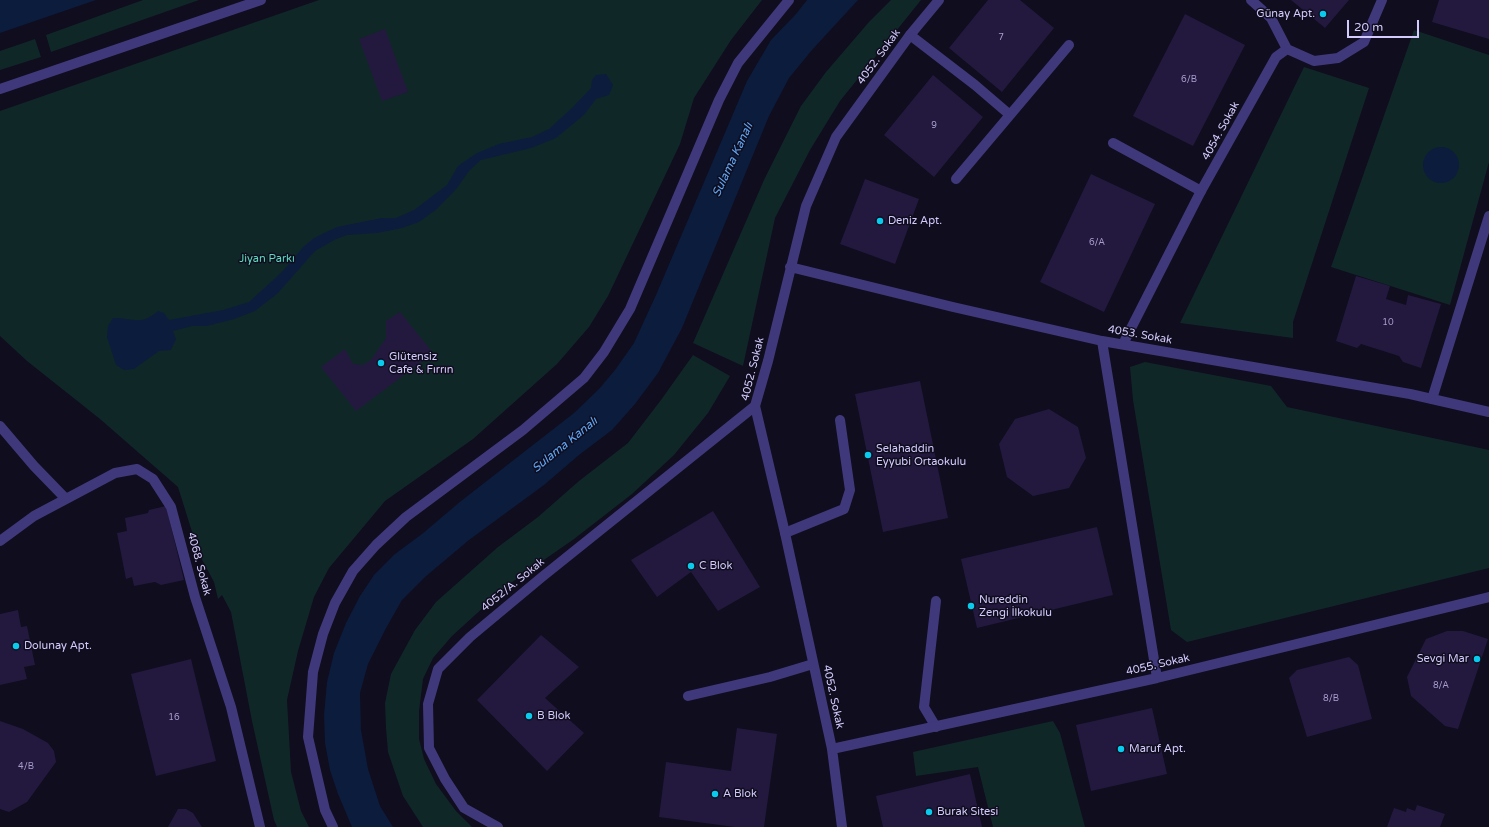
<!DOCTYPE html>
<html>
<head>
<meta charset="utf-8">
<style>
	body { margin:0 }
	#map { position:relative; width:1489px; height:827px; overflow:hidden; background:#100d1e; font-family:"Varela Round",sans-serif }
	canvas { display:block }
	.scale { position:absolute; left:1347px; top:20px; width:72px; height:18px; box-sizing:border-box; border:2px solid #d3cbfd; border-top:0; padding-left:5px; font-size:12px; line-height:14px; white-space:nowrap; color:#d3cbfd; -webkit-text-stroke:3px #100d1e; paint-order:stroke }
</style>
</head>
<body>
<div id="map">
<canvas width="1489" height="827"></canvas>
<div class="scale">20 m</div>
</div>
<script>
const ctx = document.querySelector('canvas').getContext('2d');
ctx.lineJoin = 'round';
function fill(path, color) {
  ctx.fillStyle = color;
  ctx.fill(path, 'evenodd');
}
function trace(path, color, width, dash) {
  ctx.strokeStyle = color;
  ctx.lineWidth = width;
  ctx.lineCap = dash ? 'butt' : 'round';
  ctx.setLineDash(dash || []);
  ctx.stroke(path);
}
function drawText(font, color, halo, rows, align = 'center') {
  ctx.font = font + ' "Varela Round",sans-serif';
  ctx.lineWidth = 3;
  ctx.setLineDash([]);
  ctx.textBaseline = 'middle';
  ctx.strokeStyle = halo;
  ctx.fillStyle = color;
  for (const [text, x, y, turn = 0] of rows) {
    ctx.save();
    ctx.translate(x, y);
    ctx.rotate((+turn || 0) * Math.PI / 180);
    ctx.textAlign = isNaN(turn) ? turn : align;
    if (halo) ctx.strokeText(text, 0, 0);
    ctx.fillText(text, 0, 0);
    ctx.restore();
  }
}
fill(new Path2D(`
	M143 0H199L51 52 46 35Z
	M319 0H762L731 40 694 98 680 144 608 296 589 327 557 364 473 439 385 501 329 568 314 597 298 651 287 700 291 772 301 811 309 827H277L274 820 252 721 231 612 222 595 218 599 214 582 199 554 178 487 100 419 27 361 0 336V111Z
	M891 0H921L840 101 810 150 775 218 743 366 693 343 764 180 801 106 826 72 869 22Z
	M1414 30 1489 55V162L1450 305 1331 267Z
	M35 39 41 57 0 70V51Z
	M1304 67 1369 88 1293 322V338L1180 323Z
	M693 355 730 376 708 413 674 455 632 494 574 539 508 585 452 636 433 658 423 679 419 711V739L424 759 436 784 456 811 472 827H423L403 796 388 752 386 728 385 703 391 674 415 630 436 602 498 547 538 517 579 481 628 443 661 400Z
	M1145 362 1271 386 1287 407 1489 450V568L1187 642 1171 630 1133 400 1130 367Z
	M1053 721 1060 733 1085 827H993L978 767 916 776 913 752Z`), '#102728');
fill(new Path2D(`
	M0 0H96L0 33Z
	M807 0H858L812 50 789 78 769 116 682 328 658 373 635 404 612 430 579 455 544 485 469 540 425 577 402 600 385 630 368 664 360 693 361 730 368 769 380 806 393 827H352L338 794 330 770 325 743 324 715 327 682 334 653 346 623 360 596 374 575 395 554 422 534 461 501 574 413 599 389 615 370 634 343 656 295 747 81 771 40 796 14Z
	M606 74 613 85 609 95 596 99 584 115 556 138 531 148 481 160 469 171 457 188 437 209 419 222 402 228 377 233 347 235 336 239 315 251 278 293 255 311 234 319 207 326H192L173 331 176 339 171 350 159 351 134 369 124 370 116 365 107 337 108 326 113 318C134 318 141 326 158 311L164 313 169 320 223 310 249 302 283 271 304 246 314 238 337 227 382 218H396L414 210 447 185 458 166 477 153 499 144 532 137 549 129 572 108 591 88 592 80 596 75Z
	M1423 165a18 18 0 1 1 36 0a18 18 0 1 1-36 0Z`), '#0c1c3d');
fill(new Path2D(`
	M988 0H1020L1054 28 1002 92 949 48Z
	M1291 0H1349L1325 28Z
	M1439 0H1489V39L1432 22Z
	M1185 14 1245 45 1193 146 1133 116Z
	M385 29 408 92 382 101 359 39Z
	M933 75 983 117 934 177 884 135Z
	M1091 174 1155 204 1104 312 1040 282Z
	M865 179 919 199 895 264 840 244Z
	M1356 276 1390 286 1386 299 1406 305 1408 295 1441 304 1421 368 1403 362 1399 356 1361 344 1357 348 1336 341Z
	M400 312 433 353 356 411 321 367 345 349 353 364 363 365 371 360 386 338V321Z
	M920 381 948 518 883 532 855 394Z
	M1049 409 1078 427 1086 458 1069 488 1033 496 1007 477 999 444 1015 419Z
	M166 506 184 580 161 585 155 582 134 586 132 577 126 579 117 533 127 531 125 518 148 513 149 510Z
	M713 511 760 587 718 611 691 572 657 597 631 560Z
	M1097 527 1113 595 977 628 961 559Z
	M18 610 21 627 27 626 35 665 24 667 27 679 0 685V614Z
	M1447 631H1463L1488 639 1458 729 1445 726 1411 696 1407 677 1426 639Z
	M541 635 579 667 545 698 584 733 547 771 477 700Z
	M1349 657 1358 665 1372 719 1307 737 1289 678 1297 670Z
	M191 659 216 761 156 776 131 674Z
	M1152 708 1167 774 1091 791 1076 725Z
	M0 721 23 729 48 743 54 751 56 762 27 802 9 812 0 809Z
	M737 728 777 734 764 827H735L659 817 666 762 731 771Z
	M970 774 982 827H883L876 796Z
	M1417 805 1445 814 1440 827H1387L1394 808 1406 812 1407 808 1415 811Z
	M178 809H186L193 813 202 827H168Z`), '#23193e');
trace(new Path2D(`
	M910 35 975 85 1010 115
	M1113 143 1201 191
	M956 179 1069 45
	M1432 399 1489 216
	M785 533 844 509 850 490 840 420
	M688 696 770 677 813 664
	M936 727 924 707 936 601`), '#3f397b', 10);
trace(new Path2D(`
	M1251 0 1271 18 1287 49
	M0 89 261 0
	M790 267 953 307 1102 341 1410 394 1489 412
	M1102 341 1157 678
	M1123 344 1201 191 1276 57 1287 49 1314 61 1338 58 1364 42 1382 0
	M0 426 34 466 66 499
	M0 541 34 516 115 473 137 469 153 479 171 507 195 597 231 707 260 827
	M832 749 1157 678 1489 597
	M333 827 325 810 308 737 313 672 323 634 335 603 353 571 376 545 406 517 523 430 584 378 604 352 630 309 719 100 738 63 789 0
	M498 827 464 808 445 779 429 748 428 704 438 669 470 637 542 577 755 406
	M842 827 832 749 785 533 755 406 768 361 806 206 836 137 910 35 939 0`), '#3f397b', 10);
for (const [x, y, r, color] of [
	[1323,14,4,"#08cbed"],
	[880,221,4,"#08cbed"],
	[381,363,4,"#08cbed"],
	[868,455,4,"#08cbed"],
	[691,566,4,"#08cbed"],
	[971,606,4,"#08cbed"],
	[16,646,4,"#08cbed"],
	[1477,659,4,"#08cbed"],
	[529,716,4,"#08cbed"],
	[1121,749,4,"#08cbed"],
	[715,794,4,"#08cbed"],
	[929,812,4,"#08cbed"]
]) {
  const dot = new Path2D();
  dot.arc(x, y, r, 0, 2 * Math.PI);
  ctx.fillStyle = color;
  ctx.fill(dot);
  trace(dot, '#100d1e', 1.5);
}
drawText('9px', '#a79ecd', null, [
	["7",1001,38],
	["6/B",1189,80],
	["9",934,126],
	["6/A",1097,243],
	["10",1388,323],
	["8/A",1441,686],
	["8/B",1331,699],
	["16",174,718],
	["4/B",26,767]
]);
drawText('11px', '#d3cbfd', '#100d1e', [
	["Günay Apt.",1315,14,"right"],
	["Deniz Apt.",888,221],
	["Glütensiz",389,357],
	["Cafe & Fırrın",389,370],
	["Selahaddin",876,449],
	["Eyyubi Ortaokulu",876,462],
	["C Blok",699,566],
	["Nureddin",979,600],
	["Zengi İlkokulu",979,613],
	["Dolunay Apt.",24,646],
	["Sevgi Mar",1469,659,"right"],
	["B Blok",537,716],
	["Maruf Apt.",1129,749],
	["A Blok",723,794],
	["Burak Sitesi",937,812]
], 'left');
drawText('11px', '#d3cbfd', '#100d1e', [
	["4052. Sokak",879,57,-54],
	["4054. Sokak",1221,131,-61],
	["4053. Sokak",1140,335,10],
	["4052. Sokak",753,369,-76],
	["4068. Sokak",199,564,75],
	["4052/A. Sokak",513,585,-39],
	["4055. Sokak",1158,665,-13],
	["4052. Sokak",833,697,78]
]);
drawText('11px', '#5bdac0', '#100d1e', [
	["Jiyan Parkı",267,259]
]);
drawText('italic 12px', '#5da9fa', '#100d1e', [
	["Sulama Kanalı",733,160,-65],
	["Sulama Kanalı",565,445,-39]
]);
</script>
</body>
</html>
